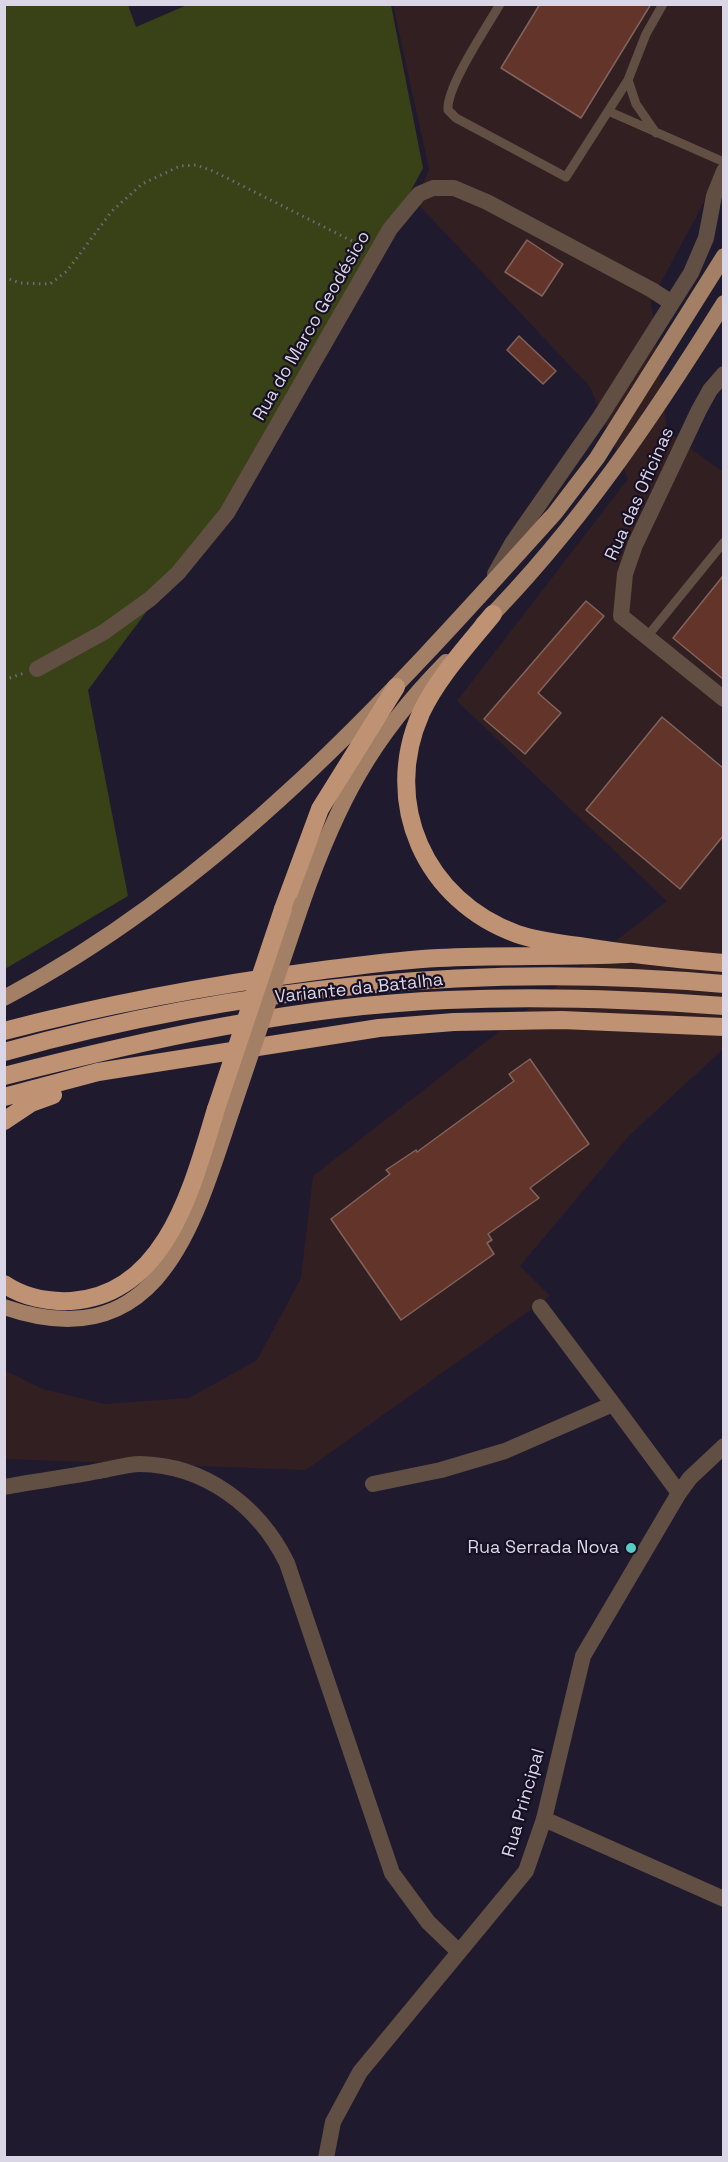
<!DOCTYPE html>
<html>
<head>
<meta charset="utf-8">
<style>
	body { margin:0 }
	#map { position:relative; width:728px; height:2162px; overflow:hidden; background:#201a2f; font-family:"Space Grotesk",sans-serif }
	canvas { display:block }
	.frame { position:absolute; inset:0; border:6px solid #dad6e5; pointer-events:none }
</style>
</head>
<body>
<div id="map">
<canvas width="728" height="2162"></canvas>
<div class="frame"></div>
</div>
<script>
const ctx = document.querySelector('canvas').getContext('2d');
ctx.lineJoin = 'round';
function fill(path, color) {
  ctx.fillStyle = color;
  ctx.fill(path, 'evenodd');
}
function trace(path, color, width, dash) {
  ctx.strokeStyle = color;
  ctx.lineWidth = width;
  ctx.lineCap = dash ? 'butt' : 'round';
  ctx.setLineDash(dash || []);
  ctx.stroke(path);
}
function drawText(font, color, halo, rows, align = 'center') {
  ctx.font = font + ' "Space Grotesk",sans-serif';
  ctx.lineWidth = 4.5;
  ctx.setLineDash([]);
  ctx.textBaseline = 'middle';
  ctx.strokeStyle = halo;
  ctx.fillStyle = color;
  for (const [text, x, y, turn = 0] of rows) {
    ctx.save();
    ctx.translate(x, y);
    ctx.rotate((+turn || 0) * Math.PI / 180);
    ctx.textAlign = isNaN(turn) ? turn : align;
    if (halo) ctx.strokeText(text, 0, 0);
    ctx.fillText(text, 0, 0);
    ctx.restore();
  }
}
fill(new Path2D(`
	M393 5H723V167L651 301 667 431 723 472V1049L629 1136 520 1266 550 1296 306 1470 5 1459 4 1370 43 1389 104 1404 189 1398 257 1360 301 1278 313 1176 667 901 457 701 628 479 590 387 416 202 429 169Z`), '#321f22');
fill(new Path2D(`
	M4 5H128L136 27 187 5H391L423 168 313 375 223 509 88 690 128 896 5 969Z`), '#394117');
const building = new Path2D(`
	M540 4H651L581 118 501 68Z
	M527 240 563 264 542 296 505 272Z
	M519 336 556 371 543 384 507 350Z
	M723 576V679L673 638Z
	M586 601 604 616 538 693 561 713 525 754 484 719Z
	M662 717 723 768V836L680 889 586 810Z
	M530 1059 589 1144 530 1188 539 1198 488 1234 492 1240 487 1243 494 1254 401 1320 331 1219 390 1174 386 1170 416 1150 417 1152 514 1081 509 1074Z`);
fill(building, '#63352a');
trace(building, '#82635b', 1.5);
trace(new Path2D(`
	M4 277 20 283 50 284 67 271 112 211 142 184 180 166 196 165 213 171 364 247
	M4 680 24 673`), '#6e697b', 3, [1.5, 4.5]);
trace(new Path2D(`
	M500 4C487 27 446 87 448 110L456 118 566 177 628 80 646 34 663 4
	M628 80 636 104 656 133
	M608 111 724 162
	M646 638 724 542`), '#604f42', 9);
trace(new Path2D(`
	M724 374 710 390 699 410 635 545 625 574 621 616 724 699
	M495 574 513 542 600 417 691 273 706 238 714 196 724 171
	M37 669 104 632 150 599 178 573 227 513 390 229 419 194 433 188H454L487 202 652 290 672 303
	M540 1307 613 1404
	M373 1484 441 1470 505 1451 613 1404 679 1493
	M544 1819 724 1899`), '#604f42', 16);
trace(new Path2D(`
	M4 1487C36 1481 68 1477 99 1471 112 1469 127 1464 140 1464 205 1465 259 1506 287 1563L392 1873 428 1922 458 1951
	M326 2158 333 2122 360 2072 526 1871 544 1819 583 1656 679 1493 690 1478 724 1446`), '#604f42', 16);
trace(new Path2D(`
	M483 624C578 528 653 417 724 303
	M302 903C337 803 371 738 446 662
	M4 998C224 882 391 695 555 513L597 458 724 256
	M4 1307C160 1361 194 1223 232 1110`), '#a37f65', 16);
trace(new Path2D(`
	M493 614C468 645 438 677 421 713 381 803 425 901 517 934 537 941 558 943 579 946 627 954 675 959 724 963
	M283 909 320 809 396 687
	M4 1031C107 1004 211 985 316 971 356 966 397 960 438 958 501 955 564 957 628 954
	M4 1052C238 987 482 962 724 984
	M4 1076C149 1039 297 1006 447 1000 539 996 631 999 724 1006
	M4 1097 98 1072 379 1028 454 1022 562 1020 724 1027
	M4 1121 31 1103 53 1095
	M4 1284C23 1297 48 1302 71 1301 167 1295 193 1184 216 1109`), '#be9272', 18);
trace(new Path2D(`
	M232 1110 302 903`), '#a37f65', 16);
trace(new Path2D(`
	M216 1109 283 909`), '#be9272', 18);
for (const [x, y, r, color] of [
	[631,1548,6,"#55cec5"]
]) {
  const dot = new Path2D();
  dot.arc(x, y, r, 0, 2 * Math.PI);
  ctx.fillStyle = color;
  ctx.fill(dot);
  trace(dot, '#171025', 2);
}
drawText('18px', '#dad6e5', '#171025', [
	["Rua do Marco Geodésico",312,326,-60],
	["Rua das Oficinas",640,494,-66],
	["Variante da Batalha",359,989,-6],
	["Rua Principal",524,1803,-74]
]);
drawText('18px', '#dad6e5', '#171025', [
	["Rua Serrada Nova",619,1548]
], 'right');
</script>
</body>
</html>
